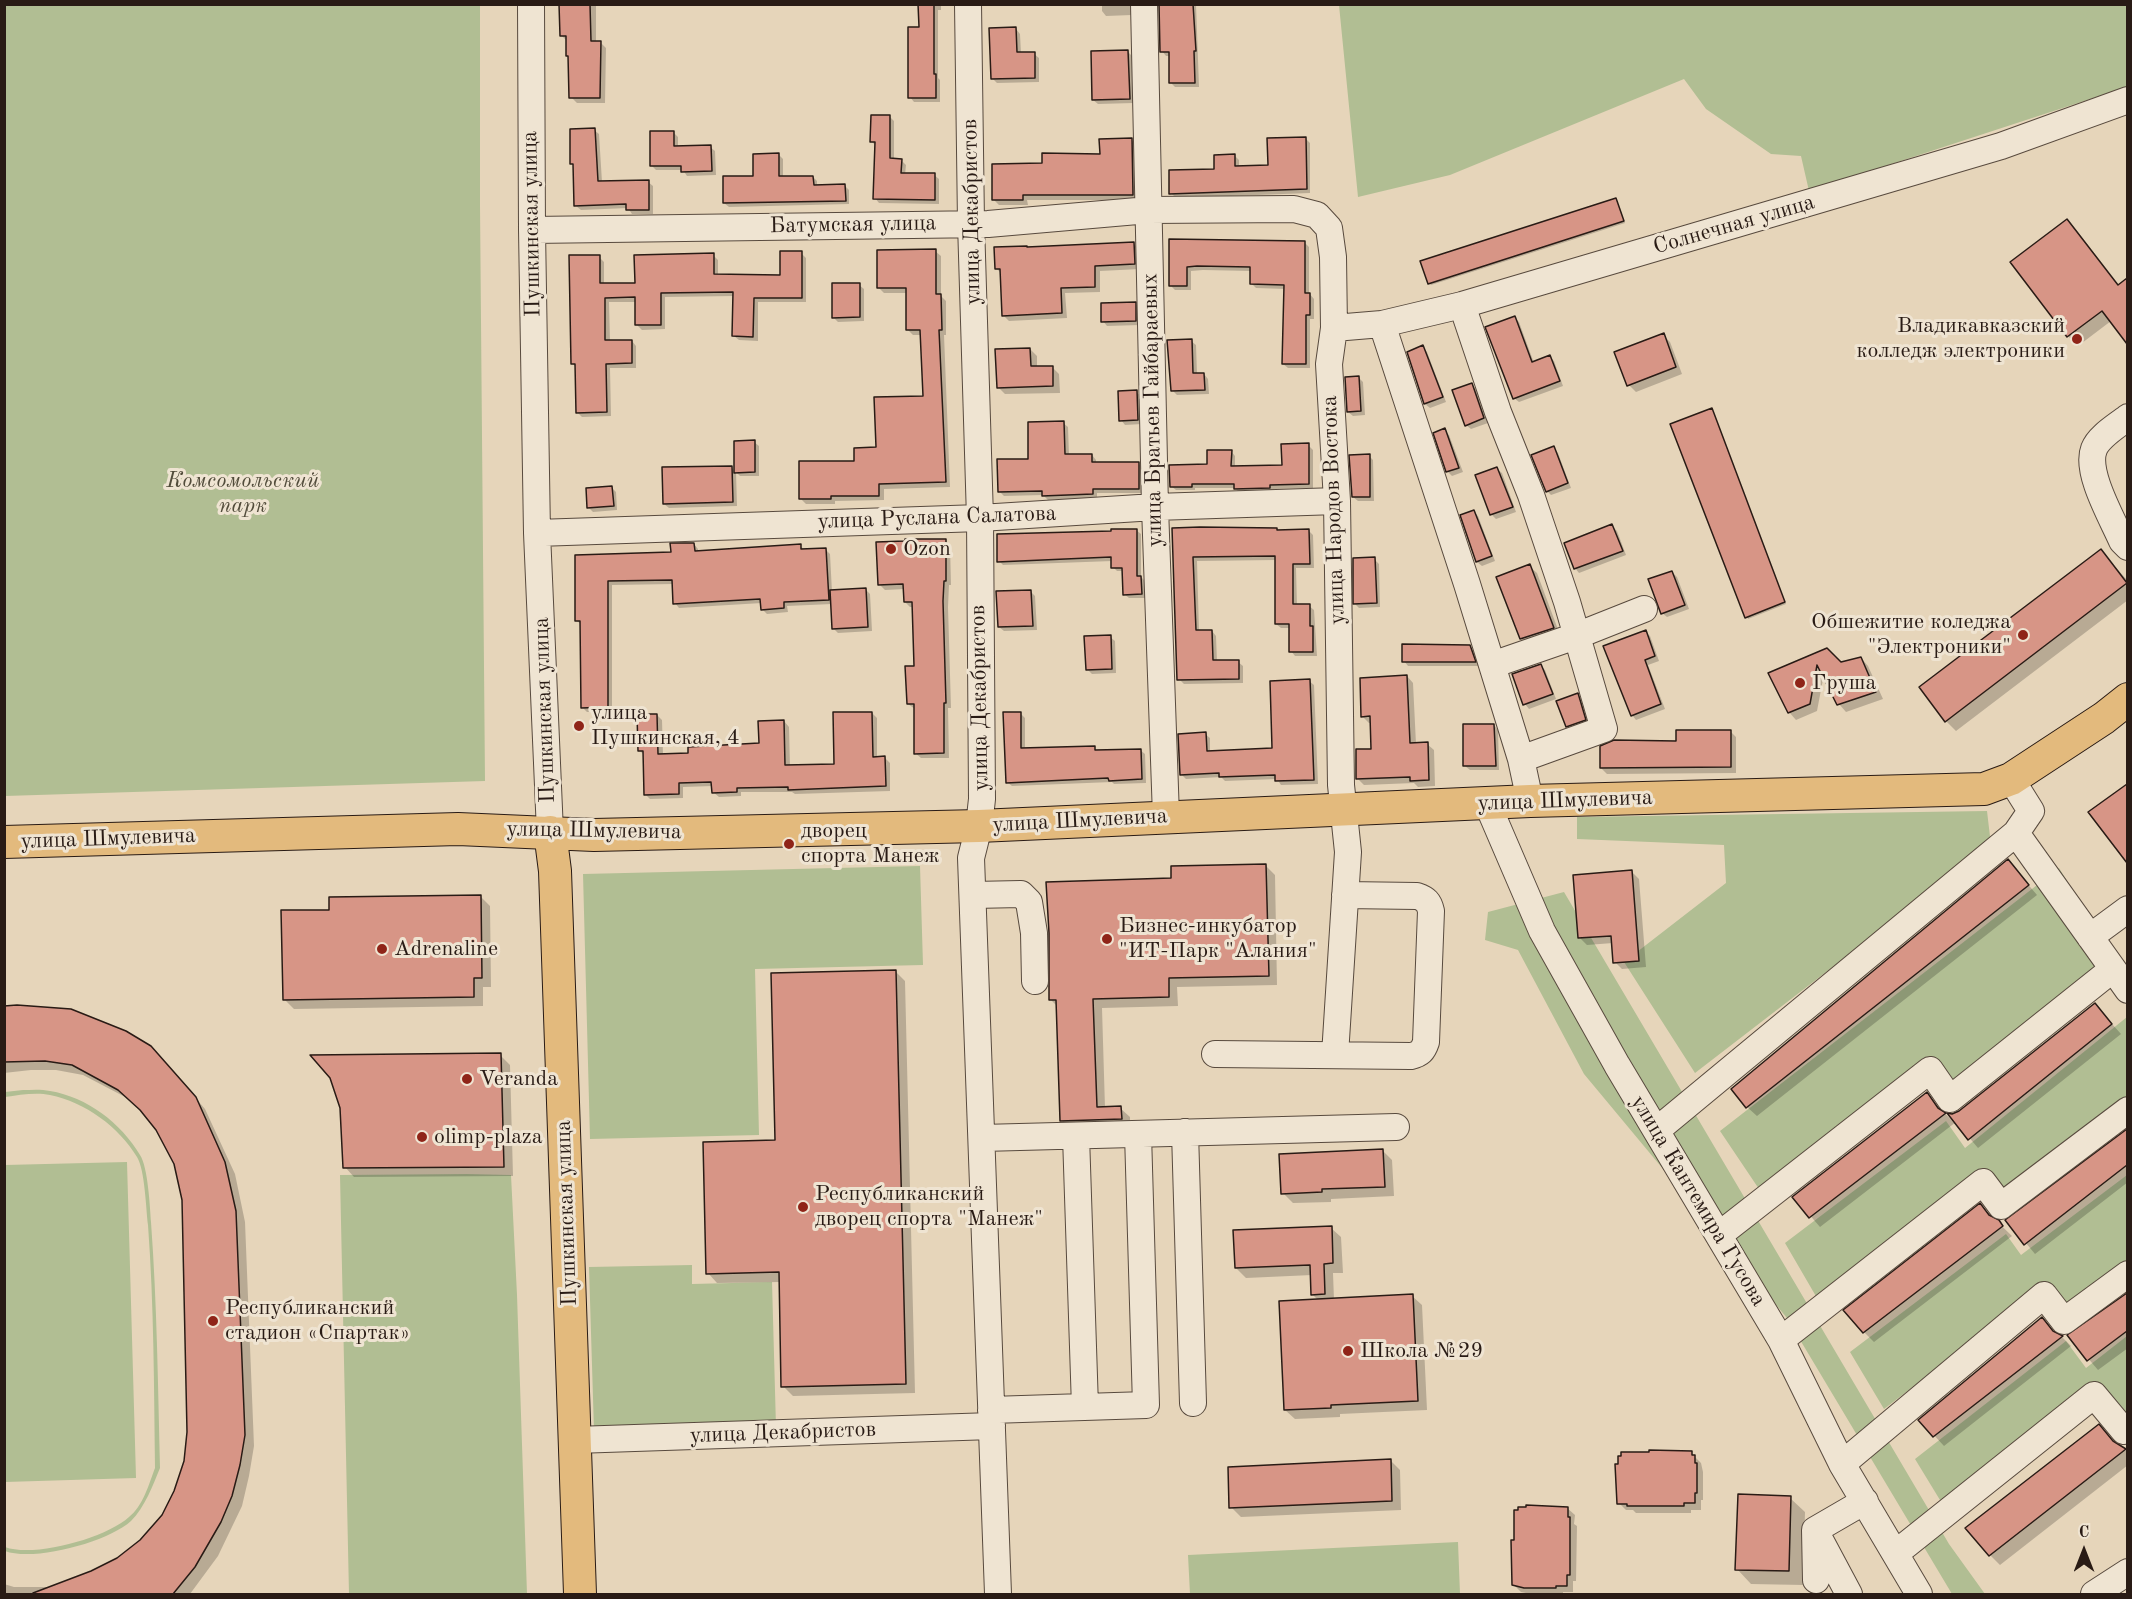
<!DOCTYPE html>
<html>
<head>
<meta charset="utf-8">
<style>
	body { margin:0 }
	#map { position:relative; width:2132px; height:1599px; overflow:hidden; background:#e6d5ba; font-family:"Old Standard TT",serif }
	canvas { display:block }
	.frame { position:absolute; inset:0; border:6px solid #291b15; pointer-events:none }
	.north { position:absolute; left:2054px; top:1521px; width:60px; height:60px; -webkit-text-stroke:4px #efe4d2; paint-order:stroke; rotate:0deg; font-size:16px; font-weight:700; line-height:24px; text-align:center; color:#291b15 }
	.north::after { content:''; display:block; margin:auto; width:21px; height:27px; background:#291b15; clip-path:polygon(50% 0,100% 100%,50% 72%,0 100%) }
</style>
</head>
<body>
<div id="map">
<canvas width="2132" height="1599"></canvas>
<div class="frame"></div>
<div class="north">С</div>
</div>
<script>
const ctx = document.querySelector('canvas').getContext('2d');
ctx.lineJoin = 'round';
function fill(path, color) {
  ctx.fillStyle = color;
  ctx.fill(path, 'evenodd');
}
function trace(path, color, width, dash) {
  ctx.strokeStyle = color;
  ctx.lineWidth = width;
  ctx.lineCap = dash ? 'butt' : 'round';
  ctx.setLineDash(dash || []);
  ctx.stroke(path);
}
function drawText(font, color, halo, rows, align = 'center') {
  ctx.font = font + ' "Old Standard TT",serif';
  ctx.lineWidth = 6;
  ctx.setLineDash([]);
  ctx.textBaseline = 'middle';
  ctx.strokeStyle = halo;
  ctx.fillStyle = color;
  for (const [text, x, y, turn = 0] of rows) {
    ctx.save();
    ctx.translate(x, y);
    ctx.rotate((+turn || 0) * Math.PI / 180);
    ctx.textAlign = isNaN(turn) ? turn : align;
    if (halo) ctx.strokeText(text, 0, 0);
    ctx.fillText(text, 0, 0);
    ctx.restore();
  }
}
fill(new Path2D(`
	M4 5H480V206L485 781 5 796Z
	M1339 5H2127V87L1809 191 1801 156 1771 154 1706 109 1684 79 1450 175 1358 197Z
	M1987 811 1991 845 1695 1073 1624 962 1726 883 1724 845 1577 839V817Z
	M920 866 923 965 755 969 759 1135 590 1139 583 874Z
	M2059 868 2114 956 1951 1086 1932 1056 1759 1189 1720 1131Z
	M1564 892 1949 1544 1985 1594H1952L1787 1318 1584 1074 1518 950 1485 940 1488 912Z
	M2127 1017V1102L2005 1196 1986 1171 1817 1298 1785 1243 1946 1121 1965 1148Z
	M23 1090C31 1090 41 1089 50 1091 87 1097 121 1123 140 1155 148 1167 150 1207 151 1222 157 1304 158 1386 160 1468 153 1485 145 1507 131 1521 108 1542 34 1562 5 1551V1547C34 1558 106 1538 129 1517 143 1506 149 1484 155 1468 154 1387 154 1306 148 1225 146 1209 145 1170 137 1157 119 1127 85 1102 50 1095 36 1092 19 1095 5 1097V1092Z
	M127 1162 136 1478 5 1482V1165Z
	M467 1174 511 1175 517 1295 527 1594H349L340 1175Z
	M2127 1175V1266L2067 1313 2045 1286 1884 1409 1850 1352 2006 1234 2021 1255Z
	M692 1265V1284L772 1282 776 1427 594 1431 589 1267Z
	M2127 1336V1419L2110 1400 1954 1523 1915 1459 2066 1341 2086 1368Z
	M1458 1542 1460 1594H1190L1188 1555Z`), '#b1be93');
fill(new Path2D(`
	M560 4H596V42H600L606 48 605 103H577L571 97 570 59 567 56V41L561 35Z
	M920 4H941V10H938V78L940 80V102H914L910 97 920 29Z
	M1102 4H1132V15L1106 16 1102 11Z
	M1160 4H1196L1199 87H1175L1171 83 1170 56H1166L1162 51Z
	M1016 29 1020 34 1021 54H1034L1039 58V82L997 83 992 78Z
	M1128 52 1132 56 1134 103 1098 104 1093 100Z
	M889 116 894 121V160H901L906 165 905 175H934L939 179V204L879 203 875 198 876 146 872 142Z
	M594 130 599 134 602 182H648L653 186V214H632L628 208 581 210 576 206 574 166 572 163Z
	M673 132 678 137V148L710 147 715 151 716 175 687 176 683 170H656L652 166Z
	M1305 138 1310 143V193L1176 198 1171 193 1216 171 1234 155 1239 160V167H1269Z
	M1131 140 1137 145 1138 200H1027L1028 205H999L994 200 1043 164 1101 155Z
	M779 155 783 159V177H813L817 181V186H845L849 190V204L729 207 724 203Z
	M1616 199 1625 223 1431 285 1429 283Z
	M2067 221 2077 231 2119 286 2128 279V342L2111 321 2078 346 2068 336 2012 263Z
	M1170 240 1304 242 1309 247V293L1314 299V319H1310V368H1288L1283 364 1286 289 1256 288 1252 284V271L1203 270 1191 271V290H1175L1170 285Z
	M1134 244 1139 249 1140 269 1100 271V292L1065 293 1067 318 1009 321 1003 315 1001 273 996 268Z
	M935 251 941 256V296L946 301V335H944L950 487 884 489V500L835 501V504H806L801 499 878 449 924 397 922 335H913L908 330 907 293H884L879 288Z
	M801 253 806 258V302H758V341L739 340 734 336 735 296 665 297V329L642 330 637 325 636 302H609L610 341H632L636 346V368H610L611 416 582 417 577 412 576 367 572 363 599 257 604 262V285L636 284 713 255 718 260V276H782Z
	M859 285 864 289V321L838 322 833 317Z
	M1135 303 1139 308 1140 325 1107 326 1103 321Z
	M1514 317 1519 322 1534 363 1550 357 1554 361 1563 386 1519 402 1514 398Z
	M1663 335 1670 342 1682 374 1636 392 1629 385Z
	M1191 341 1196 345 1197 374H1204L1208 379 1209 394 1177 395 1172 390Z
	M1423 347 1427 352 1446 402 1430 408 1425 404 1409 353Z
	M1030 349 1037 356V368L1052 367 1059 374 1060 393 1005 394 998 387Z
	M1358 377 1363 382 1365 415 1353 416 1348 412Z
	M1472 385 1476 389 1488 423 1471 429 1466 425Z
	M1136 392 1141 396 1142 424 1125 425 1121 420Z
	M1711 409 1786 604 1748 619 1672 425Z
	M1063 423 1068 427 1069 456 1092 455 1096 460V463H1138L1143 468V493H1097V498L1048 500 1043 495 1004 496 999 491Z
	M1444 430 1449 435 1463 472 1452 476 1448 472 1435 434Z
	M754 442 759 446V476H740L736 472 737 506 669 508 664 504 731 467 736 472Z
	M1308 445 1313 450V488L1274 489V492L1240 493 1235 488H1195V490H1176L1171 486 1231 451 1235 456V468L1283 467Z
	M1554 448 1558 453 1571 488 1551 495 1547 491Z
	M1369 456 1373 460 1374 501H1358L1353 497Z
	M1497 469 1502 473 1516 512 1496 519 1491 514Z
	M612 488 616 492 617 510 593 512 589 508Z
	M1474 512 1478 516 1495 561 1482 566 1477 562 1462 516Z
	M1612 526 1617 531 1626 555 1579 573 1575 568Z
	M1136 530 1141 534V577L1145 581V598H1129L1124 594V571H1117L1113 567V561L1003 565 999 561Z
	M1173 530H1308L1313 535 1314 568H1296L1297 606H1309L1314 610 1317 656H1295L1291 651 1290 628H1281L1276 624V560L1197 561 1199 631H1212L1216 636 1217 662H1238L1243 666V683L1184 684 1179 679Z
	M945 540 950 545 951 585H949L948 607 951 708H948L949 758H921L915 753V709L908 704 915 667 914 607H910L905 602V589L885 590 880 585Z
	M694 544 698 549V552L800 546 805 550 825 549 830 554 832 592 866 590 870 594 872 631 838 633 833 628 832 604 787 606 788 612 767 614 762 609V603L679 608 675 603 674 584 612 585V711L587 712 582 707V625L577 621 576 556 672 554Z
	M2101 551 2128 581V600L1956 731 1946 721Z
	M1374 559 1379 564 1380 607 1359 608 1355 604Z
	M1529 566 1537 573 1560 635 1528 646 1521 639 1498 577Z
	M1672 572 1677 577 1689 609 1667 617 1662 613Z
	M1031 592 1035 596 1037 630 1004 631 999 627Z
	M1645 632 1650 636 1659 661 1648 665 1665 709 1636 720 1632 715Z
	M1110 637 1115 641 1116 673 1092 674 1087 669Z
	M1469 646 1474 651 1479 666H1408L1404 661Z
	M1827 650 1841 664 1861 658 1868 666 1883 699 1846 712 1839 704 1824 674 1817 711 1796 720 1789 712 1770 674Z
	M1541 666 1545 670 1556 699 1529 709 1525 704Z
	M1407 676 1413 683 1416 744H1427L1434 750 1435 786 1418 787 1414 783 1364 785 1357 778 1373 750 1372 723H1369L1362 716Z
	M1309 681 1314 685 1318 784 1281 785 1277 779 1225 781 1221 777 1186 779 1181 774 1205 734 1210 738V753L1274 750Z
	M1577 695 1582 699 1589 724 1572 731 1567 726Z
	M872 713 877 718V758H885L890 763V791L795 794 792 792H741V796L719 797 713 792V786L683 787V798L650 799 645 794 644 755 640 751 657 715 662 720 663 755 689 754 760 745 784 721 789 727 790 767 836 765Z
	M1020 713 1025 718V750L1094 748 1098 752 1140 750 1145 754 1146 783 1114 784 1112 782 1012 786 1007 782Z
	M1494 725 1498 730 1499 770H1470L1465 766Z
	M1730 731 1736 737V773L1607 774 1601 768 1677 742Z
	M2128 786V861L2090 812Z
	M2008 861 2037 895 1757 1116 1747 1107Z
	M1265 865 1275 875 1277 985 1177 987 1178 1006 1102 1008 1105 1108H1120L1130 1117V1128L1071 1130 1061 1120 1057 1006 1051 1000 1173 880Z
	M1632 872 1639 879 1646 967 1622 969 1615 962 1613 943 1587 945 1580 938Z
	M480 896 490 906 491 987H483V1006L294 1009 285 1000 331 911Z
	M895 971 905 981 915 1393 793 1396 783 1386 780 1282 717 1283 708 1273 776 1142Z
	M2095 1005 2121 1034 1978 1148 1956 1122 1820 1227 1794 1197 1927 1094 1954 1123 1960 1112Z
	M4 1007 161 1058 205 1109 235 1174 245 1222 254 1446 249 1476 242 1506 218 1556 190 1594H4V1584L14 1587H51L92 1573 117 1560 141 1541 163 1516 175 1492 186 1461 189 1432 184 1200 176 1163 158 1129 144 1112 129 1099 83 1075 56 1070H31L4 1073Z
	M500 1055 510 1065 513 1176 354 1177 345 1167 341 1108Z
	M2128 1131V1182L2035 1254 2007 1220Z
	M1383 1151 1392 1160 1394 1196 1331 1199V1202L1293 1203 1283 1193Z
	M1980 1205 2012 1236 1874 1342 1864 1332Z
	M1331 1228 1341 1237 1343 1273H1333L1334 1300 1412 1296 1422 1305 1427 1410 1340 1414V1417L1295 1419 1285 1410 1319 1301 1312 1294V1275L1246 1278 1236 1268Z
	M2128 1295V1348L2098 1370 2069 1336Z
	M2042 1319 2055 1334 2062 1337 2071 1346 1944 1446 1920 1420Z
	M2115 1444 2128 1452V1465L2000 1565 1990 1555Z
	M1691 1453 1701 1463 1703 1472V1500H1701V1510H1691V1513H1636L1633 1510H1626L1619 1503Z
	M1390 1460 1400 1470 1401 1510 1241 1517 1231 1507Z
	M1790 1498 1805 1512 1803 1585 1751 1584 1737 1569Z
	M1567 1508 1575 1515 1574 1524 1577 1526 1576 1581H1573V1592H1563V1594H1531L1521 1592 1514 1585Z`), '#0003');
const building = new Path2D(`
	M559 4H590L591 41H601L600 98H569L568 56H566V36H560Z
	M918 4H934V74H936V98H908V27H919Z
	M1159 4H1193L1196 51H1194L1195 83H1169V52H1160Z
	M1016 27 1017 52H1035V78L991 79 989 28Z
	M1128 50 1130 99 1092 100 1091 51Z
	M871 115H890V158L902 159 901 173H935V200L873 199 875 142H870Z
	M595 128 598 181 649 180V210H626V204L574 206 573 164H570V129Z
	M650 131H674V146L711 145 712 171 681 172V166H650Z
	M1306 137 1307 189 1169 194V170L1214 169V155L1235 154V166L1268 165 1267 138Z
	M1132 138 1133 195H1023V200H992V164L1042 163V153L1100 154 1099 139Z
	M779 153V176H813L814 185 845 184 846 201 723 203V176H753V154Z
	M1616 198 1624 221 1428 284 1420 261Z
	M2067 219 2118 285 2127 278V344L2102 311 2067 337 2010 262Z
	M1169 239 1305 241V293H1310V315H1306V364H1282L1284 285 1250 284V267L1197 266 1187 267V286H1169Z
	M1134 242 1135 264 1095 266V287L1061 288 1062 313 1002 316 1000 269H995L994 247 1027 246V247Z
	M936 249V294H941L942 330H939L946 482 879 484V496H831V499H799V461H854V448L876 447 874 397 923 396 920 330H906V288H877V250Z
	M780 251H802V298H754L753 337 732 336 733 292 661 293V325H635V297L605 298V340H632V363L606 364 607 412 576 413 575 364H571L569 255H600V283H635L634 255 714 253V274L780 275Z
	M832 283H860V317L832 318Z
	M1136 302V321L1101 322V303Z
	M1515 316 1532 362 1550 355 1560 381 1513 399 1485 327Z
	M1664 333 1676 367 1627 386 1614 352Z
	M1192 339 1193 373H1204L1205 390 1171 391 1167 340Z
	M1423 345 1443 397 1424 404 1407 352Z
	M1030 348 1031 366H1053V386L997 388 995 349Z
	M1359 376 1361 411 1347 412 1345 377Z
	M1472 383 1484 418 1465 426 1452 390Z
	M1137 390 1138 420 1119 421 1118 391Z
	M1712 408 1785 602 1745 618 1670 424Z
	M1064 421 1065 454H1092V462H1139V489H1093V494L1042 496V491L998 492 997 459H1028V422Z
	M1445 428 1459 468 1446 472 1433 433Z
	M755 440V472L734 473V441Z
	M1309 443V484L1270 485V488L1234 489V484H1192V487H1170L1169 465 1207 464V450H1232L1231 466 1282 465 1281 444Z
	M1554 446 1568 483 1546 492 1531 455Z
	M1370 454V497H1352L1349 455Z
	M732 466 733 502 663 504 662 467Z
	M1497 467 1513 507 1490 515 1475 475Z
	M612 486 614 506 587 508 586 488Z
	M1474 510 1492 556 1476 562 1460 515Z
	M1612 524 1623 551 1574 569 1564 543Z
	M1200 527 1277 528V530L1309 529 1310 564H1293V604H1310V626H1313V652H1289V624H1275V556L1193 557 1196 630H1212L1213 660H1239V679L1177 680 1172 528Z
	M1111 529H1137V576H1141L1142 594 1123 595 1122 568H1111V557L997 562V534L1111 531Z
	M905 539H946V581H944L943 601 946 703H944V753L914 754V704H907L905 666H914L912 602H904L903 584 878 585 876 542 905 541Z
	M670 543H694L695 551 801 544V549L826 548 829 600 784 602V608L761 610 760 599 673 604 672 580 608 581V707L581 708 580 621H575V555L671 552Z
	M2101 549 2127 583 1945 722 1919 687Z
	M1375 557 1377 603 1353 604V558Z
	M1530 564 1554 628 1520 639 1496 577Z
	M1672 571 1685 605 1661 614 1648 579Z
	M866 588 868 627 832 629 830 590Z
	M1031 590 1033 626 998 627 996 591Z
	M1646 630 1655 656 1645 660 1661 704 1631 716 1603 646Z
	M1111 635 1112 669 1086 670 1084 636Z
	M1402 644 1470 645 1476 662H1402Z
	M1827 648 1841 662 1861 657 1876 692 1837 705 1817 665 1810 704 1788 713 1768 673Z
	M1541 664 1553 694 1523 705 1512 674Z
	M1407 675 1410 743 1428 742 1429 780 1410 781V777L1356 779V749H1371L1370 716 1361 717 1360 678Z
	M1310 679 1314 780 1275 781V775L1219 777V773L1180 775 1178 734 1206 732 1207 751 1272 748 1270 681Z
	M1578 693 1586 720 1566 727 1556 701Z
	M833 712H872L873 757 885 756 886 786 788 790V787L737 788V792L712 793 711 782 679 783V794L644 795 643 751H638L637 714H657L658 754 688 753V747L759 743 758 721 784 720 785 765 834 764Z
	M1003 712H1021V748L1095 746V750L1141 749 1142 779 1109 781 1108 778 1006 783Z
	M1463 724H1494L1496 766H1463Z
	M1676 730H1731V767L1600 768V746L1614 740 1676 741Z
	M2127 784V863L2088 812Z
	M2008 859 2029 885 1746 1108 1731 1089Z
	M1266 864 1269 976 1169 978V997L1093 999 1097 1107 1121 1106 1122 1119 1060 1121 1056 1000H1049V933L1046 882 1171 878V866Z
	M1632 870 1639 961 1613 963 1611 936 1578 938 1573 875Z
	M481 895 482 978H474V997L283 1000 281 910H329V897Z
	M896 970 906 1384 781 1387 779 1272 706 1274 703 1142 775 1140 771 973Z
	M2095 1003 2112 1024 1968 1140 1947 1113 1952 1114 1959 1111Z
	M17 1005 71 1009 126 1031 151 1046 196 1097 225 1162 236 1211 245 1435 240 1465 232 1496 221 1522 195 1567 173 1594H33V1593L91 1571 117 1558 140 1540 162 1515 174 1491 184 1461 187 1432 182 1200 174 1164 156 1130 140 1110 118 1090 72 1065 45 1061 4 1062V1006Z
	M501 1053 504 1167 343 1168 340 1108 330 1078 310 1055Z
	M1927 1092 1938 1108 1946 1113 1809 1218 1792 1197Z
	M2127 1129V1165L2024 1245 2005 1220Z
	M1383 1149 1385 1187 1322 1189V1192L1281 1194 1279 1154Z
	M1980 1203 1989 1215 1999 1220 2003 1226 1863 1333 1843 1310Z
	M1332 1226 1333 1263 1324 1264 1325 1294 1311 1295 1310 1265 1235 1268 1233 1230Z
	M2127 1293V1331L2087 1361 2067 1335Z
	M1413 1294 1418 1401 1331 1405V1408L1284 1410 1279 1301Z
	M2042 1317 2053 1331 2063 1336 1933 1437 1918 1420Z
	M2099 1424 2113 1441 2126 1449 1989 1556 1965 1528Z
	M1649 1450 1692 1451V1455H1695V1463H1697V1493H1695V1503H1684V1506H1627V1504H1617L1615 1464H1618V1456H1621V1452H1649Z
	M1391 1459 1392 1501 1229 1508 1228 1467Z
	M1738 1494 1791 1496 1789 1571 1735 1570Z
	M1526 1505 1568 1507V1517H1570V1575H1567V1586H1556V1588H1524L1512 1585 1511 1540H1514V1510H1518V1507H1526Z`);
fill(building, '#d79586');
trace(building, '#291b15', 1.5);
const minor = new Path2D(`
	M531 4 532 230 537 533 550 832
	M968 4 971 223 980 518 982 799 979 826 971 858 998 1594
	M1144 4 1155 507 1166 816
	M532 230 988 224 1149 210 1294 209 1317 215 1329 228 1333 257 1334 328 1329 364 1337 501 1341 785 1348 852 1335 1055
	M1462 305 1498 412 1531 495 1567 602 1604 729 1521 759
	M1382 324 1467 584 1521 759 1530 801
	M1334 328 1382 324 1462 305 2001 146 2128 100
	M2128 417C2117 426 2099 436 2094 449 2085 472 2112 518 2122 541L2128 547
	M537 533 980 518 1155 507 1337 501
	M1492 665 1576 636 1644 609
	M2011 779 2031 811 2016 833 2128 990
	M1487 803 1542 931 1617 1065 1781 1340 1842 1464 1919 1594
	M973 895 1021 894 1029 902 1034 933 1035 981
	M2090 937 2128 909
	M1215 1054 1411 1056C1420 1054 1423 1051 1426 1042L1431 911C1429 902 1426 899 1417 896L1345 895
	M1657 1130 2016 833
	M1185 1132 1193 1403
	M1076 1136 1085 1407
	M982 1138 1396 1127
	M1719 1235 1930 1070 1950 1099 2113 969
	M1781 1340 1983 1182 2001 1206 2128 1110
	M991 1410 1146 1405 1138 1134
	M575 1440 992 1426
	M1842 1464 2044 1295 2064 1321 2128 1274
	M1817 1534 1849 1594
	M1896 1553 2094 1395 2124 1431 2128 1428
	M1816 1580 1815 1530 1865 1501
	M2094 1594 2128 1572`);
const major = new Path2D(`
	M550 832 555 871 580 1594
	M4 842 458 829 594 835 979 826 1530 801 1984 789 2011 779 2104 718 2128 699`);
trace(minor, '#584a3e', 28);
trace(major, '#291b15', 34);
trace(minor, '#efe4d2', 26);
trace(major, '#e3ba7d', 32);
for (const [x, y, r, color] of [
	[2077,339,6,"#8f2418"],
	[891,549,6,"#8f2418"],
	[2023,635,6,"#8f2418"],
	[1800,683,6,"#8f2418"],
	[579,726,6,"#8f2418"],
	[789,844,6,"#8f2418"],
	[1107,939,6,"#8f2418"],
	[382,949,6,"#8f2418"],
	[467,1079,6,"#8f2418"],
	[422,1137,6,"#8f2418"],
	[803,1207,6,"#8f2418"],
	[213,1321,6,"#8f2418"],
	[1348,1351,6,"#8f2418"]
]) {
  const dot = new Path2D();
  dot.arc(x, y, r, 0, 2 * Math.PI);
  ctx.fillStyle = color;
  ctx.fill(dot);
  trace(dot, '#efe4d2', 2);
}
drawText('22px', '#291b15', '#efe4d2', [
	["улица Декабристов",972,212,-91],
	["Пушкинская улица",532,224,-91],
	["Батумская улица",853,225,-1],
	["Солнечная улица",1734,225,-16],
	["улица Братьев Гайбараевых",1153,410,-91],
	["улица Народов Востока",1334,510,-92],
	["улица Руслана Салатова",937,518,-2],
	["улица Декабристов",980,698,-91],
	["Пушкинская улица",545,710,-92],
	["улица Шмулевича",1565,801,-2],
	["улица Шмулевича",1080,821,-3],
	["улица Шмулевича",594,831,1],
	["улица Шмулевича",108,839,-2],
	["улица Кантемира Гусова",1698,1201,59],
	["Пушкинская улица",567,1213,-92],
	["улица Декабристов",783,1433,-2]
]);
drawText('22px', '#291b15', '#efe4d2', [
	["Владикавказский",2065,326,"right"],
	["колледж электроники",2065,351,"right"],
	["Ozon",903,549],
	["Обшежитие коледжа",2011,622,"right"],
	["\"Электроники\"",2011,647,"right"],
	["Груша",1812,683],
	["улица",591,713],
	["Пушкинская, 4",591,738],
	["дворец",801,831],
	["спорта Манеж",801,856],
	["Бизнес-инкубатор",1119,926],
	["\"ИТ-Парк \"Алания\"",1119,951],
	["Adrenaline",394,949],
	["Veranda",479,1079],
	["olimp-plaza",434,1137],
	["Республиканский",815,1194],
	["дворец спорта \"Манеж\"",815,1219],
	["Республиканский",225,1308],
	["стадион «Спартак»",225,1333],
	["Школа №29",1360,1351]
], 'left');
drawText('italic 22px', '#524c3b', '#efe4d2', [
	["Комсомольский",243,481],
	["парк",243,506]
]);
</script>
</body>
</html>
